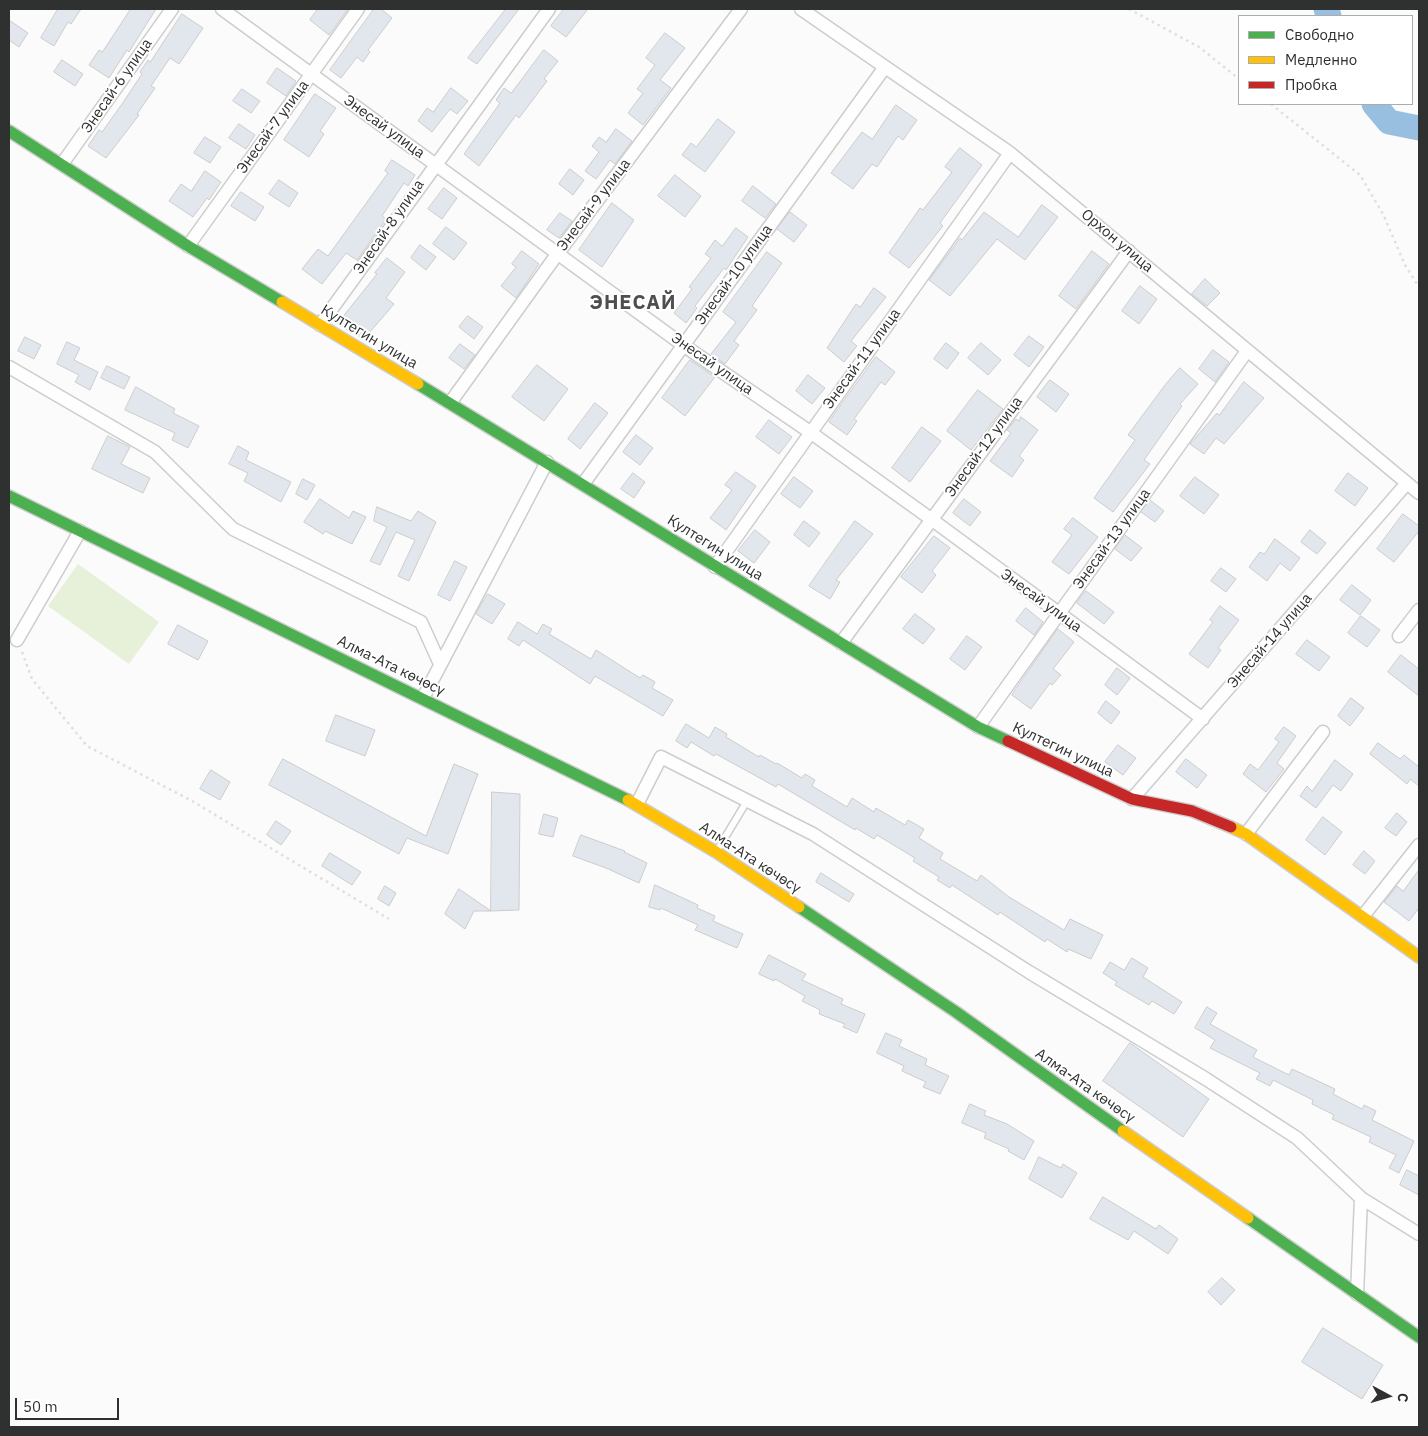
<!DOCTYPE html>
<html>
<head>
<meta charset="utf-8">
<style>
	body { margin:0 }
	#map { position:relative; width:1428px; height:1436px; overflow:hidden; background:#fbfbfb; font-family:"IBM Plex Sans",sans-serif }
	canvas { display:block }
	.frame { position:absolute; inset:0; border:10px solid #2f3030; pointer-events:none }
	.legend { position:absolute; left:1238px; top:15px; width:175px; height:90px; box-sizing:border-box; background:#fff; border:1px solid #acacac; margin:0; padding:6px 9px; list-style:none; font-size:15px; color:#2f3030 }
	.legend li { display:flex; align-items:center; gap:10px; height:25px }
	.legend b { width:25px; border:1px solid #acacac }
	.north { position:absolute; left:1363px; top:1371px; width:50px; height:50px; -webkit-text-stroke:4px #fff; paint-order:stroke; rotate:96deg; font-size:14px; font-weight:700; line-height:20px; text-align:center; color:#2f3030 }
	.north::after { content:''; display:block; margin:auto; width:18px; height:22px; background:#2f3030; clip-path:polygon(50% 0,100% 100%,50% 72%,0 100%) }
	.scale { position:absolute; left:15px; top:1398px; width:104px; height:22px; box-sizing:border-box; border:2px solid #2f3030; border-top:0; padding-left:6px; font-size:15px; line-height:18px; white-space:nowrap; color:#2f3030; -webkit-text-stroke:4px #fff; paint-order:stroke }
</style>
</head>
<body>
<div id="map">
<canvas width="1428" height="1436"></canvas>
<div class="frame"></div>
<ul class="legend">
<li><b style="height:6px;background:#4caf50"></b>Свободно</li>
<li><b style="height:6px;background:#ffc107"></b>Медленно</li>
<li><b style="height:6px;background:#c62828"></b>Пробка</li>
</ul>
<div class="north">С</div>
<div class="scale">50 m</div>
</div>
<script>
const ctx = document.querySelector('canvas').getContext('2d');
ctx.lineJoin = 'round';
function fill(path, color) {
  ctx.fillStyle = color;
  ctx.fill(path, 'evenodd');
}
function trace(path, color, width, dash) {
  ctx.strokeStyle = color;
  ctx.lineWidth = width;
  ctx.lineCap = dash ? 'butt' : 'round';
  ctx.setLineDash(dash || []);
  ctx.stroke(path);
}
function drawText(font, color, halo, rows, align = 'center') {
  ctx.font = font + ' "IBM Plex Sans",sans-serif';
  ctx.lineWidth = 4;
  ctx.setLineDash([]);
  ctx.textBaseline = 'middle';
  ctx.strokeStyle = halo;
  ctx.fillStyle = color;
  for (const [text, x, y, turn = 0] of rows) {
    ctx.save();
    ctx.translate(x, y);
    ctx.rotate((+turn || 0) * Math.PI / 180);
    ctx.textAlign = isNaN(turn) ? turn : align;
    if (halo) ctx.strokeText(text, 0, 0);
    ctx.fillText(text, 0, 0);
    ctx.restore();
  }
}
fill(new Path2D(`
	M78 564 159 622 129 664 48 606Z`), '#e7f1d9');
trace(new Path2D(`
	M1326 9 1329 16
	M1374 104 1389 122 1419 128`), '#99bfe0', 25);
const building = new Path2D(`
	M58 9H81L71 24 68 22 54 46 41 38Z
	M131 9H156L129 52 127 50 109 78 89 65 99 50 102 52Z
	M318 9H348L329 35 310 20Z
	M374 9H381L392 18 368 50 370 52 363 62 357 57 341 78 330 70Z
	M506 9H519L477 64 468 58Z
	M564 9H588L566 37 551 26Z
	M182 14 203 28 179 64 170 58 151 86 155 88 137 114 139 115 106 158 88 146 99 130 102 132 122 104 142 74 140 72 148 60 150 62Z
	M9 20 28 33 19 47 9 40Z
	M665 33 685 48 660 80 671 88 643 125 628 113 643 93 637 89 655 65 646 58Z
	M544 50 558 61 544 79 547 81 519 118 516 115 479 166 464 154 500 103 496 100 504 88 511 93Z
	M62 60 83 74 75 86 54 72Z
	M277 68 296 81 286 96 267 83Z
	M451 88 468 101 457 114 450 109 432 132 418 121 427 108 433 112Z
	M242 89 260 101 251 113 233 101Z
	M315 94 336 108 320 131 324 134 309 157 284 140Z
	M896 105 917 120 903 140 898 136 877 167 872 164 853 189 831 173 862 132 872 139Z
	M718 119 735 132 705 172 682 155 691 143 696 147Z
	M239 124 255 135 246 149 229 138Z
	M616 129 632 141 615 164 610 160 596 179 585 171 599 152 592 146 599 137 606 142Z
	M205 137 221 147 210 163 194 153Z
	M960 148 982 165 940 223 943 226 909 268 889 253 920 208 923 210 952 172 945 167Z
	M392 160 415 175 408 186 404 183 382 216 386 219 357 260 346 253 322 284 302 269 318 249 328 256 388 173 385 171Z
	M570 169 584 180 573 195 559 184Z
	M205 171 221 182 209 200 207 198 193 217 169 201 181 184 191 191Z
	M675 175 701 196 685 217 658 196Z
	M279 180 298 193 289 207 269 194Z
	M753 186 776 204 765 218 742 201Z
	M444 188 457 198 442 219 428 209Z
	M241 192 264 207 255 221 231 206Z
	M612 203 634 220 602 267 579 250Z
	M1042 205 1058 217 1025 260 997 239 950 296 929 280 960 238 962 240 984 212 1018 237Z
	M790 212 807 225 794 242 777 229Z
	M560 213 572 221 559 238 547 230Z
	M446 227 467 243 454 260 433 244Z
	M736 228 748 237 726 270 724 268 695 306 697 308 686 323 674 313 692 289 689 287 711 258 705 254 715 240 722 246Z
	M420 245 436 257 426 270 411 258Z
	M522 251 539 264 516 298 501 286 516 267 512 264Z
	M1092 251 1109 264 1076 309 1059 296Z
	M767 252 782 263 752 306 757 310 734 341 739 345 725 364 711 354 736 322 723 312Z
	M387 258 405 272 386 298 394 304 364 339 337 324 377 274 375 273Z
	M1205 279 1220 293 1207 306 1192 294Z
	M1140 286 1157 299 1139 324 1122 311Z
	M874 288 886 297 851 341 857 346 844 362 827 348 856 304 860 307Z
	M468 316 483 327 474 339 459 327Z
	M1029 336 1044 347 1029 367 1014 355Z
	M25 337 41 345 34 359 18 351Z
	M67 342 80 348 74 360 98 372 90 390 75 382 79 375 57 364Z
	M946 343 959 353 947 369 934 359Z
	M981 343 1001 360 988 375 968 358Z
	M460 344 475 355 464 369 449 358Z
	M1213 350 1229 362 1215 382 1199 369Z
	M876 357 895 372 885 385 881 382 854 419 857 421 847 435 829 422Z
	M690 360 715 377 685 416 662 398Z
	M537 365 568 389 544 421 512 397Z
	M107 366 130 377 124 389 101 378Z
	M1180 368 1198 384 1180 404 1182 406 1144 460 1150 464 1113 512 1094 498 1135 440 1128 435 1165 385Z
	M808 375 825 388 812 404 796 391Z
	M1050 380 1069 394 1056 412 1037 397Z
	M1244 382 1264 398 1224 444 1216 438 1204 454 1190 444 1217 413 1219 415Z
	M136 387 175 409 173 413 199 426 188 448 172 440 175 433 125 410Z
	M978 390 1003 409 971 450 947 431Z
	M595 403 608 413 580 449 568 439Z
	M1021 417 1038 430 1019 456 1024 460 1012 477 990 461 1011 433 1007 430 1016 419 1019 421Z
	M769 420 792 437 779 454 756 437Z
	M922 427 941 441 910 482 892 468Z
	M636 435 653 448 640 465 623 452Z
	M108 436 130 447 121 464 150 478 143 493 92 469Z
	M238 446 249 452 246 460 291 482 281 502 244 481 248 473 229 464Z
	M736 472 756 486 726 530 710 518 732 490 725 485Z
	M633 473 645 482 634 498 621 489Z
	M1348 473 1368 488 1355 506 1335 491Z
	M794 477 813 491 800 508 781 494Z
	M1195 477 1219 495 1204 514 1180 496Z
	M303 479 315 485 307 500 296 494Z
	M320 499 349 518 353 511 366 517 352 544 325 531 323 534 304 522Z
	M964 499 981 512 970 526 953 513Z
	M1150 500 1164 511 1155 522 1141 512Z
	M377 507 411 521 418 511 436 522 409 581 398 576 415 540 396 532 380 565 370 561 387 527 374 521Z
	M1403 514 1419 526V531L1394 562 1377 549Z
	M1073 518 1098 537 1069 574 1052 562 1072 535 1064 529Z
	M804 521 820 533 809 547 794 535Z
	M855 521 873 534 836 580 840 582 830 599 809 586Z
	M755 530 770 542 754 563 738 551Z
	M1310 530 1326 543 1317 554 1301 542Z
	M1125 535 1142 548 1131 561 1115 549Z
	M934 536 950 548 932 571 936 575 922 593 901 577Z
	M1275 539 1300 558 1290 571 1280 563 1267 581 1249 567 1260 552 1264 554Z
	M455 561 467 567 450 601 438 595Z
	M1221 568 1236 579 1226 592 1211 581Z
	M1352 585 1371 600 1360 615 1340 600Z
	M1086 591 1114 612 1104 624 1077 603Z
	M488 594 505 604 492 624 476 614Z
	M1220 606 1239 620 1218 648 1221 650 1208 668 1189 654 1213 622 1210 620Z
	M1026 608 1043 622 1034 635 1016 621Z
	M915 614 935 629 923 644 903 629Z
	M1361 616 1380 630 1367 647 1348 633Z
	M518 622 537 634 543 624 552 629 549 634 591 659 596 650 640 678 643 675 655 682 652 688 673 700 663 716 595 676 590 684 523 640 519 646 508 639Z
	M178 625 208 641 198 660 168 644Z
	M1058 629 1074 642 1053 669 1061 675 1052 685 1050 683 1031 709 1012 695Z
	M967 636 982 647 965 670 950 659Z
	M1307 640 1330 657 1319 671 1296 654Z
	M1401 655 1419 669V696L1388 672Z
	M1117 668 1130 678 1117 695 1105 685Z
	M1351 698 1364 708 1350 726 1338 716Z
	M1106 701 1120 712 1111 724 1098 713Z
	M336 715 375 730 365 756 326 741Z
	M686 724 709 738 715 727 727 734 726 737 759 757 760 755 776 764 777 763 802 778 805 774 815 780 812 786 847 807 852 798 874 812 876 808 905 825 908 820 924 829 919 838 943 853 940 859 977 881 981 875 1009 897 1064 930 1070 919 1103 935 1091 959 1068 949 1067 952 1047 939 1045 942 1000 912 998 915 952 885 950 888 937 880 939 877 913 861 915 858 877 835 874 839 856 828 855 830 778 784 776 787 716 754 714 756 691 742 687 748 676 741Z
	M1284 727 1296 736 1277 763 1284 769 1266 792 1243 774 1250 764 1258 770 1279 742 1275 739Z
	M1378 743 1400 759 1404 755 1419 767V786L1410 779 1407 784 1370 754Z
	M1118 745 1136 758 1123 775 1105 762Z
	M283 759 426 836 454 764 478 774 448 854 407 838 399 854 269 785Z
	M1186 759 1207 775 1197 788 1176 772Z
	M1335 760 1353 774 1341 791 1333 785 1316 808 1300 796 1307 786 1312 791Z
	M211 770 230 782 220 800 200 789Z
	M492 792 520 794 519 910 491 911Z
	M1397 813 1407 822 1396 836 1385 828Z
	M544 814 558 818 553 837 539 834Z
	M1323 817 1342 832 1325 855 1306 840Z
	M276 821 291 831 281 845 267 835Z
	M581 835 625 851 624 852 647 863 639 883 606 868 573 856Z
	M1364 851 1375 861 1365 874 1353 865Z
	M330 853 361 872 352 885 322 866Z
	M1419 870V908L1409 921 1384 902 1397 886 1403 891Z
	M821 873 854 894 849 902 816 882Z
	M655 885 698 905 697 908 715 916 713 921 743 934 737 948 695 930 698 925 661 908 660 910 649 907Z
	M385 886 396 893 389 906 378 899Z
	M459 889 491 911H474L465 929 445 914Z
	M769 955 806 974 802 980 843 999 841 1004 865 1014 857 1033 843 1027 845 1024 819 1014 820 1010 802 1001 805 996 775 979 774 981 759 974Z
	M1132 958 1148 968 1143 977 1182 1002 1174 1014 1152 1001 1149 1005 1115 985 1117 982 1103 973 1110 962 1124 970Z
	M1207 1007 1217 1013 1210 1024 1257 1050 1253 1057 1289 1075 1292 1069 1335 1089 1333 1094 1362 1109 1364 1105 1376 1111 1372 1120 1414 1141 1399 1173 1389 1168 1396 1155 1369 1142 1371 1137 1332 1119 1334 1115 1312 1104 1313 1100 1273 1080 1270 1086 1256 1079 1260 1073 1210 1048 1215 1040 1195 1028Z
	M886 1033 902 1040 899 1046 927 1059 925 1065 949 1076 940 1094 923 1087 926 1082 902 1071 904 1066 877 1053Z
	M1130 1043 1209 1099 1183 1137 1103 1081Z
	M970 1104 986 1111 984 1115 1007 1124 1034 1141 1024 1160 1008 1151 1009 1149 984 1138 986 1133 962 1123Z
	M1039 1157 1061 1168 1063 1164 1077 1173 1062 1198 1029 1179Z
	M1407 1170 1419 1176V1195L1400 1185Z
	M1103 1197 1156 1229 1159 1225 1178 1239 1168 1254 1134 1231 1128 1240 1090 1219Z
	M1222 1278 1235 1290 1221 1305 1208 1292Z
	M1323 1328 1383 1365 1362 1399 1302 1362Z`);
fill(building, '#e2e6ed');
trace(building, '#ccc', 1);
const lane = new Path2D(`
	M718 849 747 801`);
const street = new Path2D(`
	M222 9 683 345 810 432 931 519 1203 719
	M801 9 1010 153 1419 493
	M62 164 172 9
	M188 246 358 9
	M320 325 549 9
	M9 367 155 452 233 529 421 622 440 664
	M450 403 558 253 741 9
	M583 484 885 67
	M715 567 1010 153
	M1399 636 1419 610
	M17 640 80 531
	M841 643 1129 251
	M423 698 547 462
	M978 727 1247 351
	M1132 799 1407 483
	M637 804 661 757 813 834 1029 972 1206 1079 1297 1138 1361 1198 1419 1234
	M1246 834 1323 732
	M1363 916 1419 845
	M1357 1294 1361 1198`);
const fast = new Path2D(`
	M9 131 188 246 282 302
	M418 384 978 727 1008 741
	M9 496 628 800
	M799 907 956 1012 1123 1131
	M1248 1218 1419 1337`);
const slow = new Path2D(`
	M282 302 418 384
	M628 800 716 852 799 907
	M1231 827 1246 834 1419 957
	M1123 1131 1248 1218`);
const jam = new Path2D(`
	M1008 741 1132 799 1192 811 1231 827`);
trace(lane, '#cdcdcd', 9);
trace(street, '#cdcdcd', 15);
trace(fast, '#cdcdcd', 14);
trace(slow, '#cdcdcd', 14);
trace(jam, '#cdcdcd', 14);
trace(new Path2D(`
	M1129 9 1199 47 1239 79
	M1271 104 1360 175 1383 214 1405 265 1419 287
	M22 652 32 679 87 746 192 801 389 919`), '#dfdfdf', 2.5, [2.5, 4]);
trace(lane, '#fefefe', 6);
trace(street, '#fefefe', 12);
trace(fast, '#4caf50', 11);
trace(slow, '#ffc107', 11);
trace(jam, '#c62828', 11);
drawText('15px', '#2f3030', '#fff', [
	["Энесай-6 улица",117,86,-55],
	["Энесай-7 улица",273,127,-54],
	["Энесай улица",384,127,36],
	["Энесай-9 улица",594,205,-53],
	["Энесай-8 улица",389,227,-55],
	["Орхон улица",1117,241,40],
	["Энесай-10 улица",734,275,-54],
	["Култегин улица",369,337,31],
	["Энесай-11 улица",862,359,-54],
	["Энесай улица",712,364,35],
	["Энесай-12 улица",984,447,-54],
	["Энесай-13 улица",1112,539,-54],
	["Култегин улица",715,548,32],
	["Энесай улица",1041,601,36],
	["Энесай-14 улица",1270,641,-49],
	["Алма-Ата көчөсү",391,666,26],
	["Култегин улица",1063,750,25],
	["Алма-Ата көчөсү",750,858,33],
	["Алма-Ата көчөсү",1085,1086,35]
]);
ctx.letterSpacing = '1px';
drawText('bold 20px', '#4d4e4f', '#fff', [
	["ЭНЕСАЙ",633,303]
]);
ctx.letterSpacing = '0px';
</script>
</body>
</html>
